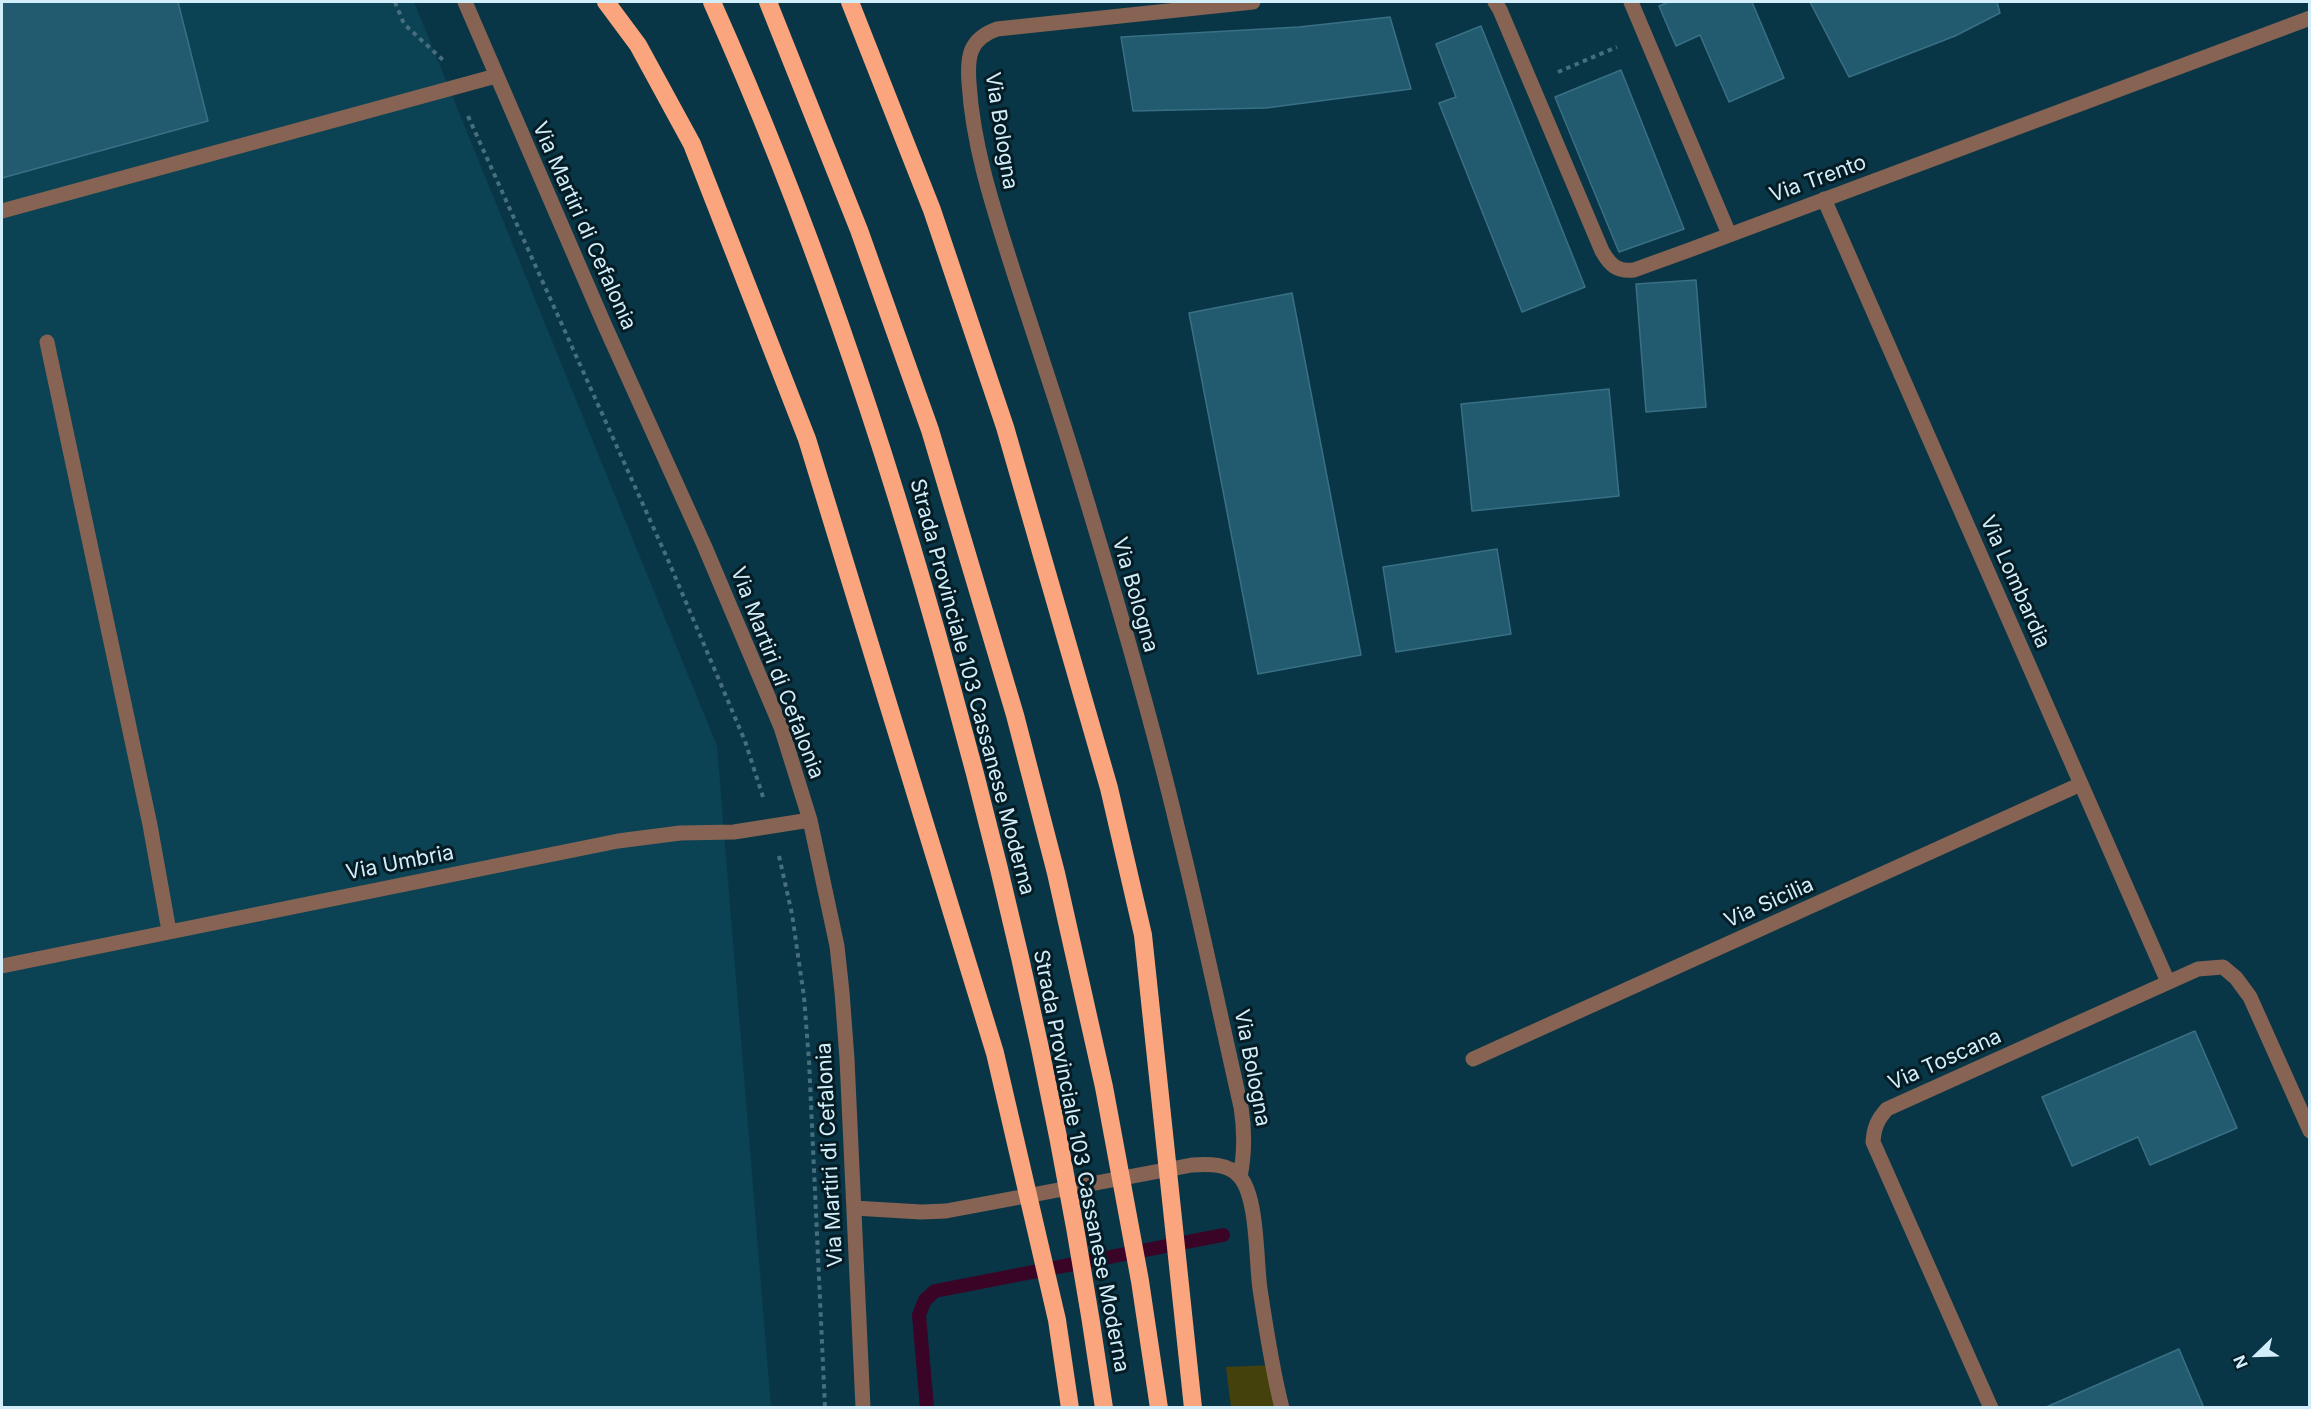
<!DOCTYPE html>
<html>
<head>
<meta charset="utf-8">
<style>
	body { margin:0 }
	#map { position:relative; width:2311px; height:1409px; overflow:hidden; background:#093646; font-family:Inter,sans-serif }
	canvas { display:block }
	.frame { position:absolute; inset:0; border:3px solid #d2eefa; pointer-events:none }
	.north { position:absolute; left:2227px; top:1325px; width:60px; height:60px; -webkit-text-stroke:4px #051c24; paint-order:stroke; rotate:247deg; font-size:16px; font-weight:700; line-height:24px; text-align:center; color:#d2eefa }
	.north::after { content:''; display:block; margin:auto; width:21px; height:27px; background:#d2eefa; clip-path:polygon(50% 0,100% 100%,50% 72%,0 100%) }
</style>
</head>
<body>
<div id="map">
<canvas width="2311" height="1409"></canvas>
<div class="frame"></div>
<div class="north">N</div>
</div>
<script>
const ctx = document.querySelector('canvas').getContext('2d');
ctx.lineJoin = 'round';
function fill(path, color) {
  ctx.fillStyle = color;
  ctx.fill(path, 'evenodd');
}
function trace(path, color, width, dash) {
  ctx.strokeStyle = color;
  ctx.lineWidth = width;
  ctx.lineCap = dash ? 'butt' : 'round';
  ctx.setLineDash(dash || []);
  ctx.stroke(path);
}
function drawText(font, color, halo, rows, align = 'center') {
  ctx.font = font + ' Inter,sans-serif';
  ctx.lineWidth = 6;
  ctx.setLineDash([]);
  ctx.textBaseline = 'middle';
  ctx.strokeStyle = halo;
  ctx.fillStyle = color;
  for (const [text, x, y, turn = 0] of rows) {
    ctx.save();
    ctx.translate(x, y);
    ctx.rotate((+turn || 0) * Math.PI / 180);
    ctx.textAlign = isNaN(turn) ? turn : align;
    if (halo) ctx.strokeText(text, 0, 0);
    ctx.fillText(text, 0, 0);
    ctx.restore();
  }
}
fill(new Path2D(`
	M2 2H414L717 746 771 1407 2 1408Z`), '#0b4254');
fill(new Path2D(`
	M1274 1365 1282 1407H1231L1226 1367Z`), '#45410c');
trace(new Path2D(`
	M927 1408 919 1315 925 1300 935 1291 1223 1235`), '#3a0427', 14);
const building = new Path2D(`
	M2 2H178L208 121 2 178Z
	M1669 2H1752L1784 78 1729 102 1700 35 1676 46 1659 6Z
	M1810 2H1997L2000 13 1955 36 1849 77Z
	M1390 17 1411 89 1266 108 1133 111 1121 37 1299 27Z
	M1481 26 1585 287 1522 312 1439 103 1456 97 1436 44Z
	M1621 70 1684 229 1619 252 1555 97Z
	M1696 280 1706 407 1646 412 1636 284Z
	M1292 293 1361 655 1258 674 1189 313Z
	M1609 389 1619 496 1472 511 1461 404Z
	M1497 549 1511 634 1396 652 1383 567Z
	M2195 1031 2237 1128 2150 1165 2138 1137 2072 1166 2042 1097Z
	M2179 1349 2204 1408H2044Z`);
fill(building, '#225b6f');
trace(building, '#397085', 1.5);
trace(new Path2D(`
	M395 2 404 24 443 60
	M1558 72 1617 47
	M468 116 668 560 745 741 763 797
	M779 856 792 914 804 997 809 1061 825 1408`), '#476e7d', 4, [4.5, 4.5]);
trace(new Path2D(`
	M465 2 605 326 704 545 781 727 810 820 837 946 842 992 847 1059 863 1408
	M1495 2 1500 10 1602 251C1610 265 1617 272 1634 270L1692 249 2310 18
	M1631 2 1729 234
	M1824 199 2168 982
	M2 211 496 76
	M47 342 150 825 169 931
	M2 966 618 841 680 833 734 832 810 820
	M1473 1059 2081 784
	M1240 1177C1245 1152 1245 1132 1241 1107 1220 1015 1201 922 1178 830 1149 708 1113 586 1076 465 1056 400 1034 335 1013 270 994 210 973 148 969 83 967 57 969 39 997 29L1253 2
	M854 1208 921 1212 946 1211 1192 1165C1208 1164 1229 1163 1240 1177 1258 1198 1256 1262 1260 1289 1266 1329 1272 1369 1282 1408
	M1991 1408 1873 1142C1874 1128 1877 1120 1887 1109L2198 969 2223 967 2236 978 2250 997 2310 1131`), '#866353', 15);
trace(new Path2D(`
	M606 2 638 45 692 144 807 439 995 1053 1057 1320 1070 1408
	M712 2C810 221 887 449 950 681 1016 919 1069 1163 1104 1408
	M768 2 859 230 930 430 1015 715 1056 873 1104 1087 1140 1281 1159 1408
	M850 2 932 210 1005 427 1109 788 1143 935 1193 1408`), '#faa57d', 18);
drawText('21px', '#d2eefa', '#051c24', [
	["Via Bologna",1001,131,81],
	["Via Trento",1818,179,-20],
	["Via Martiri di Cefalonia",584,226,66],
	["Via Lombardia",2015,582,66],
	["Via Bologna",1135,595,74],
	["Via Martiri di Cefalonia",777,673,69],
	["Strada Provinciale 103 Cassanese Moderna",972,687,75],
	["Via Umbria",400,863,-11],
	["Via Sicilia",1769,903,-24],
	["Via Toscana",1945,1060,-24],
	["Via Bologna",1252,1068,79],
	["Via Martiri di Cefalonia",830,1155,-93],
	["Strada Provinciale 103 Cassanese Moderna",1081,1161,79]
]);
</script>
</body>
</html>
